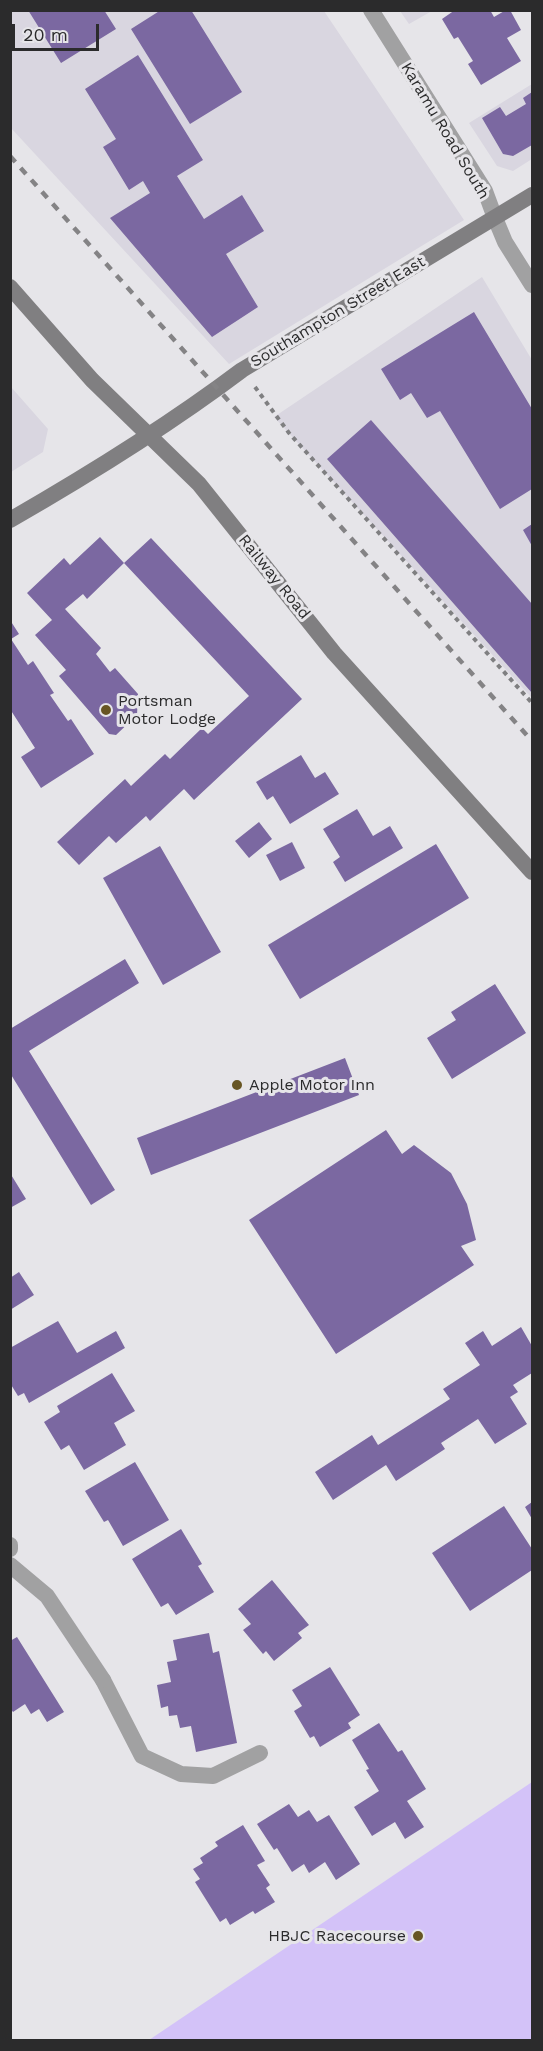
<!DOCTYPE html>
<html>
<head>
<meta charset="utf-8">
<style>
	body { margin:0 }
	#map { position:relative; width:543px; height:2051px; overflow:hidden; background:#e6e5e9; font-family:"Work Sans",sans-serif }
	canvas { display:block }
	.frame { position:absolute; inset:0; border:12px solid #2b2b2c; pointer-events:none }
	.scale { position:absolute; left:12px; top:24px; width:87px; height:27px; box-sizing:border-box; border:3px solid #2b2b2c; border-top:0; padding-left:8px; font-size:18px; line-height:21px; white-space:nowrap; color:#2b2b2c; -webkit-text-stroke:4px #e6e5e9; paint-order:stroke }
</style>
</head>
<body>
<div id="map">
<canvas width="543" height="2051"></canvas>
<div class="frame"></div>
<div class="scale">20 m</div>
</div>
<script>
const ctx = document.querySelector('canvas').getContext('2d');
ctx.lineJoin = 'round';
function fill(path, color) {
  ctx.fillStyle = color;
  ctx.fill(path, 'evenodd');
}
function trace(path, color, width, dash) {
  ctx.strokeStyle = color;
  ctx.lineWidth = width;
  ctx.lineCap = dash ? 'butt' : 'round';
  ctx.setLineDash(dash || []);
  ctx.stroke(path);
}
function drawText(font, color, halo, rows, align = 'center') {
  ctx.font = font + ' "Work Sans",sans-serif';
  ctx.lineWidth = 6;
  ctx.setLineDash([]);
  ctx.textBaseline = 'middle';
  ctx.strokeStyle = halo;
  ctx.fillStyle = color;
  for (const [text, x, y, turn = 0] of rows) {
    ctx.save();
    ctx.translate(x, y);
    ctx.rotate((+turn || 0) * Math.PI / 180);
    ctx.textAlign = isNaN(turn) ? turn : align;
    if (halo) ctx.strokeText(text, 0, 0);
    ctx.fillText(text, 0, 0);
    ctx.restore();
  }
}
fill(new Path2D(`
	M11 11H324L464 220 229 364 11 128Z
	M400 11H432L409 24Z
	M532 84V159L513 171 497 166 469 123Z
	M482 277 532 360V698L274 417Z
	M11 387 48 429 43 452 11 472Z`), '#d9d6e0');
fill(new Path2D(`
	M532 1782V2040H149Z`), '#d3c2f8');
fill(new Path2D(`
	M28 10H104L116 29 61 63Z
	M161 10H191L242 92 190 124 131 29Z
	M455 10H490L494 17 506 10H510L521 30 507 38 521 61 481 85 468 64 473 61 458 37 454 39 442 19Z
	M138 55 203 160 177 176 204 219 242 195 264 231 226 254 258 307 212 337 110 218 150 193 143 181 129 190 103 147 116 139 85 89Z
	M532 92V145L513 156 503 154 482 118 500 107 506 116 526 104 523 98Z
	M474 312 532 409V489L500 509 440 411 427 418 411 393 400 400 381 369Z
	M371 420 532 604V693L327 459Z
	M532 524V546L523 530Z
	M100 537 124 563 87 599 83 594 65 609 101 648 96 654 110 672 115 668 138 694 137 715 116 735 109 734 59 676 66 670 35 635 52 620 27 593 64 558 70 565Z
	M151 538 302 699 194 800 184 789 150 821 146 816 116 843 109 836 79 865 57 842 125 779 131 786 165 754 170 759 202 728 208 734 249 696 124 563Z
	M10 620 19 634 11 639 28 665 33 661 54 693 50 695 68 721 71 719 94 754 41 788 21 757 35 748 10 709Z
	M301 755 315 778 325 772 339 794 290 824 273 796 267 800 256 782Z
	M357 809 373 836 390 826 403 848 345 882 333 862 340 857 323 829Z
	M259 822 272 839 249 858 235 841Z
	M292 842 305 868 280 881 266 855Z
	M436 844 469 898 300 999 268 945Z
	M160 846 221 952 163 985 103 878Z
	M125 959 139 983 29 1051 115 1190 91 1205 10 1073V1029Z
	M495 984 526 1033 452 1079 427 1038 456 1020 451 1012Z
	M345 1058 359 1095 151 1175 137 1138Z
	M386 1130 402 1154 414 1145 451 1173 467 1204 476 1240 461 1246 474 1265 336 1354 249 1220Z
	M10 1173 26 1199 10 1208Z
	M19 1272 34 1295 10 1310V1278Z
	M58 1321 77 1353 116 1331 125 1348 29 1403 24 1393 18 1396 10 1383V1348Z
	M521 1327 532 1346V1373L513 1385 518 1392 510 1397 527 1424 495 1444 478 1419 441 1443 445 1449 396 1481 386 1465 333 1500 315 1472 372 1435 378 1445 450 1399 443 1389 480 1365 465 1343 483 1331 492 1346Z
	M112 1373 135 1411 114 1423 126 1445 84 1470 69 1445 61 1450 44 1422 60 1412 57 1406Z
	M135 1462 169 1520 123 1546 108 1520 104 1522 85 1491Z
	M532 1502V1519L525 1507Z
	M504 1506 532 1549V1570L470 1611 432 1553Z
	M181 1529 202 1564 198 1566 214 1592 176 1615 168 1603 161 1607 132 1559Z
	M272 1580 309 1625 298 1633 302 1638 274 1661 266 1651 263 1654 243 1630 251 1624 238 1609Z
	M209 1633 213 1653 219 1651 237 1743 196 1752 191 1726 180 1728 177 1715 169 1716 168 1706 161 1708 157 1685 171 1682 167 1662 177 1660 173 1640Z
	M17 1637 64 1712 47 1722 39 1709 31 1714 25 1704 13 1712 10 1708V1641Z
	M330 1667 360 1715 348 1723 351 1728 320 1747 314 1736 310 1738 294 1711 302 1706 292 1690Z
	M379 1723 398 1752 402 1750 426 1789 407 1801 424 1827 405 1839 395 1822 372 1836 354 1807 379 1791 366 1770 369 1769 352 1740Z
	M289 1804 298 1817 309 1810 317 1822 329 1815 360 1864 336 1880 325 1862 309 1873 304 1864 292 1872 277 1848 274 1850 257 1824Z
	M243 1825 265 1861 257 1865 270 1885 266 1888 275 1902 255 1914 253 1911 230 1925 226 1918 220 1922 195 1882 200 1879 193 1869 203 1863 200 1858 218 1846 215 1842Z`), '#7b68a1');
trace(new Path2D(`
	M255 387 289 433 532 703`), '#7f7f81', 4, [4.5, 4.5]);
trace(new Path2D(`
	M103 1680 142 1756 181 1774 213 1776 260 1753`), '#a1a1a2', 16);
trace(new Path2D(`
	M371 10 485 191 495 218
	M10 1545V1549
	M10 1565 47 1596 103 1680`), '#a1a1a2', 16);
trace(new Path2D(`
	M495 218 505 242 532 285`), '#a1a1a2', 16);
trace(new Path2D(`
	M10 287 92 380 199 484 334 653 532 872
	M10 520C90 474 169 425 242 370L532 195`), '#807f81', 16);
trace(new Path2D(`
	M10 156 532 741`), '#848385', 4.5, [8, 8]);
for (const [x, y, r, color] of [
	[106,710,6,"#675523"],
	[237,1085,6,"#675523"],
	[418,1936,6,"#675523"]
]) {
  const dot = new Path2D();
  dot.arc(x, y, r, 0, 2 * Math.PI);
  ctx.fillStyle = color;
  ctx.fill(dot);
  trace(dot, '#e6e5e9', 2);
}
drawText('16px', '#2b2b2c', '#e6e5e9', [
	["Karamu Road South",445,131,59],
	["Southampton Street East",338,312,-31],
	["Railway Road",274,577,51]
]);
drawText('16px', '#2b2b2c', '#e6e5e9', [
	["Portsman",118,701],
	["Motor Lodge",118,719],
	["Apple Motor Inn",249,1085],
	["HBJC Racecourse",406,1936,"right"]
], 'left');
</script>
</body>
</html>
